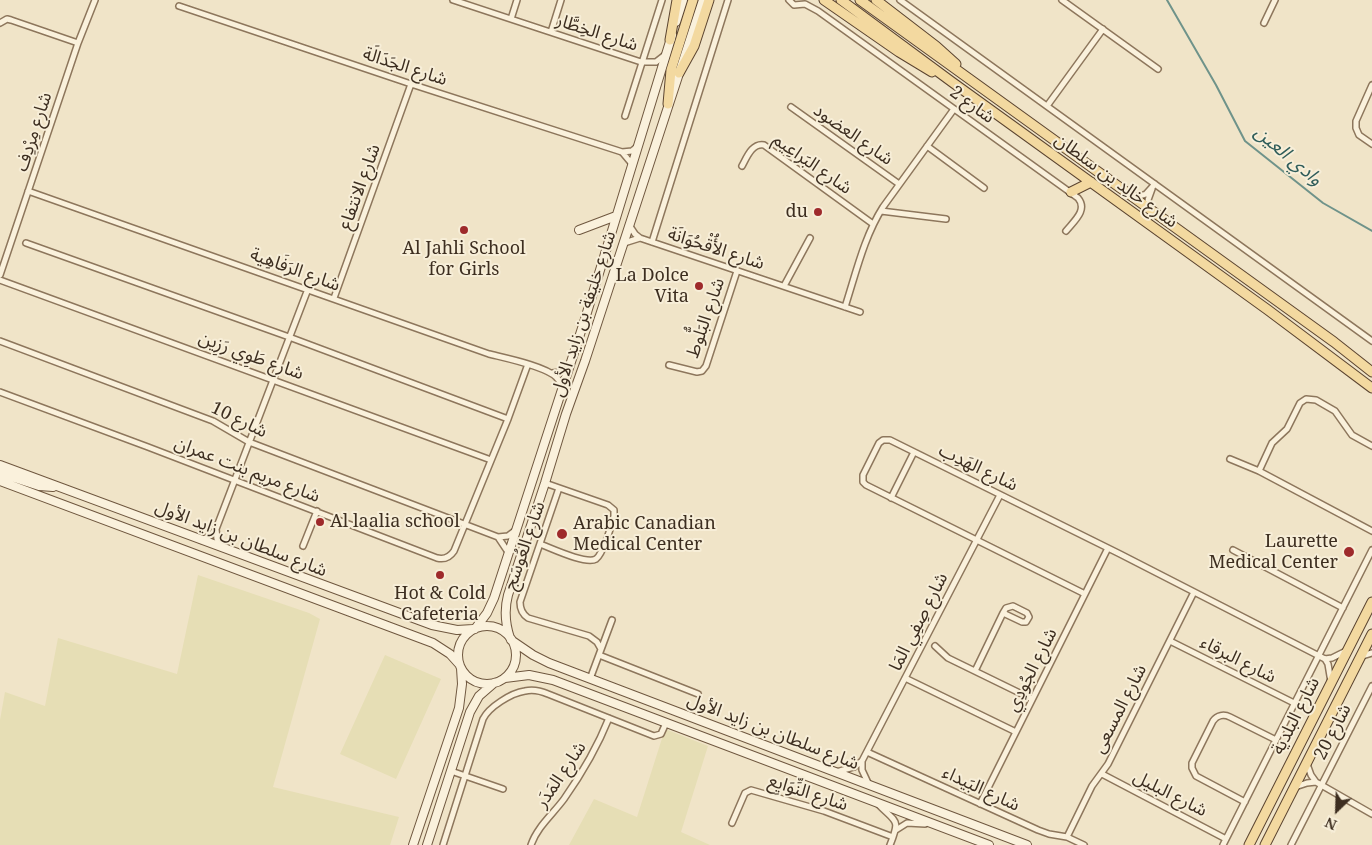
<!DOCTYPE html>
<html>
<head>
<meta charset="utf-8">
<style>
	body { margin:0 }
	#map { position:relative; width:1372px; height:845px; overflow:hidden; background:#f0e4c8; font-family:"Noto Serif",serif }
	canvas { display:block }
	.north { position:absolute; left:1312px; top:785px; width:50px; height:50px; -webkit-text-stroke:4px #f7eed8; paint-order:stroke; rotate:204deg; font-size:14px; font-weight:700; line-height:20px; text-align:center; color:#3d2e20 }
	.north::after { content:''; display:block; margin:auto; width:18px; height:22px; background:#3d2e20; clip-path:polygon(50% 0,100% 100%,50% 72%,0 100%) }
</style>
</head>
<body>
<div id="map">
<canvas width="1372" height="845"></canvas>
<div class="north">N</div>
</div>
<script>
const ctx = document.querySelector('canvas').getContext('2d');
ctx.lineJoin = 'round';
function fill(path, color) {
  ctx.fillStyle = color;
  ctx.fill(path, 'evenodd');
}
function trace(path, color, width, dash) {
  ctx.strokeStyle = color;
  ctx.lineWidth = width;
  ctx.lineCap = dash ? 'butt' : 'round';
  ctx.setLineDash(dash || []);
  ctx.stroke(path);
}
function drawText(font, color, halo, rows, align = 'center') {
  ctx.font = font + ' "Noto Serif","Noto Sans Arabic",serif';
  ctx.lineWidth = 4;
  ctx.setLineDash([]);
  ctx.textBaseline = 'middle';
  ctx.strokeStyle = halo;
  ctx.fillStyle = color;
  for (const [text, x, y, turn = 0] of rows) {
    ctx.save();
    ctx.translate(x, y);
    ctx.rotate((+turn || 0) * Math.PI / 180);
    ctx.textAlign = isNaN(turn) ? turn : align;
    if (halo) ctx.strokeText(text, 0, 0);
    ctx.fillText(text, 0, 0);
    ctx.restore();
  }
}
fill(new Path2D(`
	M198 575 309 613 320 619 273 787 399 817 390 845H0V720L5 692 45 706 58 638 177 674Z
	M385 655 441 679 396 779 340 754Z
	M665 729 708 746 681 832 710 845H569L594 799 637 817Z`), '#e6deb5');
trace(new Path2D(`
	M1167 0 1216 85 1245 141 1323 203 1372 231`), '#6f938a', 2);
const street = new Path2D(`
	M453 0 641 62H656L665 55
	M789 0 794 5 805 4 818 11 1078 198C1088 210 1074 221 1066 231
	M900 0 1372 341
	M1062 0 1158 69
	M179 6 411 84 622 152 632 164
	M511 19 517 0
	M0 23 7 19 11 20 78 43
	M1264 23 1275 0
	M551 32 561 0
	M1372 85 1356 121V128L1359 135 1372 144
	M1047 106 1103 29
	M791 107 899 184
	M625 116 662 0
	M927 146 984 188
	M622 152 632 151 638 146
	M742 166C747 157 752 143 764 145L873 224
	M28 191 489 354C505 358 545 366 556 377 560 380 560 383 561 387
	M1134 198 1146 194 1155 184
	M1149 208 1148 200 1152 189
	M881 211 946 219
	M629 225 635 234 640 238 860 312
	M652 242 728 0
	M26 243 289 337 508 419
	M624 243 640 238
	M0 275 78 43 95 0
	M0 280 491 460
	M784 286 810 238
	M334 298 411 84
	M845 307C856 273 864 237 883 207L954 109
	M0 341 213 421 249 442 498 537 508 552
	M669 365 697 372 702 371 706 366 737 271
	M552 373 561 372 569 368
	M0 392 148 447 437 558C445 560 450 557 454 551L508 419 528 364
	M1230 459 1259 471 1372 531
	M1259 471 1272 443 1287 429 1300 403 1306 399 1316 400 1335 411 1352 435 1372 446
	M559 488 520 602C520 609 522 614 528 618L589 636 597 642 601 649
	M891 498 914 452
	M216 529 217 539 221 547
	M498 537 508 536 516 530
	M201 540 210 536 216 529 308 289
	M540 544C551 548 586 565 596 559 603 554 612 524 614 516V510L608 505 545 483
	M303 546 317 511
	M1233 550 1343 608
	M1085 594 866 485 863 482V475L879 443 883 440H890L1120 554 1325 659 1332 658 1346 651
	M1170 641 1294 703
	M935 646 948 658 1032 699
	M599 655 698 694
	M1362 656 1372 653
	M1325 659 1328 664 1331 682
	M975 671 1003 613 1006 608 1013 606 1027 613 1029 617 1026 622H1022L1003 613
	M905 678 1016 732
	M590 679 612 620
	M867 752 1038 830 1049 834 1067 837 1084 845
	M862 762V770L869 785
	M1307 764 1311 775 1316 782 1372 814
	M451 771 503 789
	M836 772 854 767 862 761 1000 495
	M1102 774 1226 839
	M1295 787 1307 783 1316 782
	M1245 802 1196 776 1192 768V763L1213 721C1217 715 1224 714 1230 717L1276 740
	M878 804C896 823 901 818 890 845
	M980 804 1108 548
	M732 823 745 793 751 790 824 811 893 837
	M896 830 907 823 925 824
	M1067 837 1092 786 1108 764 1194 592
	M443 845 483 719C489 707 511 693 525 691 533 689 541 691 548 694L654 736 661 734 666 723
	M531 845C537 827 553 814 564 799 583 772 597 748 609 718
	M1223 845 1372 550
	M1291 845 1372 686`);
const secondary = new Path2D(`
	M676 22 683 0
	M579 230 616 216
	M0 465 432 625 457 630 473 629
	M0 473 39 486 53 487
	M0 481 433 643 450 654 459 664
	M458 655a29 29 0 1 1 58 0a29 29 0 1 1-58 0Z
	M475 629 487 613 494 598 585 319 672 35
	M510 638C505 623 504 610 508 595L545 483 566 414 585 361 703 0
	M511 640 533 655 549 663 1027 845
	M505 678 529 675 553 680 989 845
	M413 845 459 708 462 684 461 668
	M427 845 470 712 479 696 494 683`);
const primary = new Path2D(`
	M824 0 899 52 932 72
	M841 0 952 82 1268 310 1372 388
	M860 0 1334 342 1372 372
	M876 0 936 46 956 64
	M670 40 677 0
	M679 73 694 46 709 0
	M668 104 671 70 693 0
	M1071 192 1091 182
	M1249 845 1372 602
	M1265 845 1372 634`);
trace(street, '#8d765c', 8);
trace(secondary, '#6f573f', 10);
trace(primary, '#5b4430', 11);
trace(street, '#faf1dc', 5);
trace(secondary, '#faf1dc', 8);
trace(primary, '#f3d9a0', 9);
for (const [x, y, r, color] of [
	[818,212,5,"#9e2a2b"],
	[464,230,5,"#9e2a2b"],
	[699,286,5,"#9e2a2b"],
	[320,522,5,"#9e2a2b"],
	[562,534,6,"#9e2a2b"],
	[1349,552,6,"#9e2a2b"],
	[440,575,5,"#9e2a2b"]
]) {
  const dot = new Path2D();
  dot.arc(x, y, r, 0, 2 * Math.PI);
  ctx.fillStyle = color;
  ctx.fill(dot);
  trace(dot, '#f7eed8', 2);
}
drawText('18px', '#3d2e20', '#f7eed8', [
	["شارع الخِطَّار",597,33,18],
	["شارع الجَدَالَة",405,67,18],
	["شارع 2",972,105,36],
	["شارع مِرْدِف",34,132,-72],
	["شارع العضود",853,135,35],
	["شارع البَراعِيم",812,164,35],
	["شارع خالِد بن سلطان",1116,181,36],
	["شارع الانتفاع",360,187,-70],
	["شارع الأُقْحُوَانَة",716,249,18],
	["شارع الرَفَاهِية",295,270,20],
	["شارع خليفة بن زايد الأول",584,314,-72],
	["شارع البَلُّوط",706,318,-71],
	["شارع طَوِي رَزِين",251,356,20],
	["شارع 10",239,420,26],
	["شارع الهَدِب",978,468,26],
	["شارع مريم بنت عمران",247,470,21],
	["شارع سلطان بن زايد الأول",241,539,21],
	["شارع العُوسَج",525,546,-71],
	["شارع صِفِي المَا",919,622,-63],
	["شارع البرقاء",1238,660,27],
	["شارع الجُودِي",1032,670,-63],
	["شارع المسعى",1120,709,-63],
	["شارع البلدية",1296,716,-63],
	["شارع سلطان بن زايد الأول",773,732,21],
	["شارع 20",1333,732,-63],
	["شارع المَدَر",561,775,-56],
	["شارع البَيداء",981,789,25],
	["شارع النِّوَايِع",808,793,18],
	["شارع البليل",1170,794,27]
]);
drawText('18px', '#3d2e20', '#f7eed8', [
	["du",808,212],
	["Al Jahli School",464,249,"center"],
	["for Girls",464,270,"center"],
	["La Dolce",689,276],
	["Vita",689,297],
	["Al laalia school",330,522,"left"],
	["Arabic Canadian",573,524,"left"],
	["Medical Center",573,545,"left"],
	["Laurette",1338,542],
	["Medical Center",1338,563],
	["Hot & Cold",440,594,"center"],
	["Cafeteria",440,615,"center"]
], 'right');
drawText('italic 19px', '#2f5d5a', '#f7eed8', [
	["وادي العين",1288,156,40]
]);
</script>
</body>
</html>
